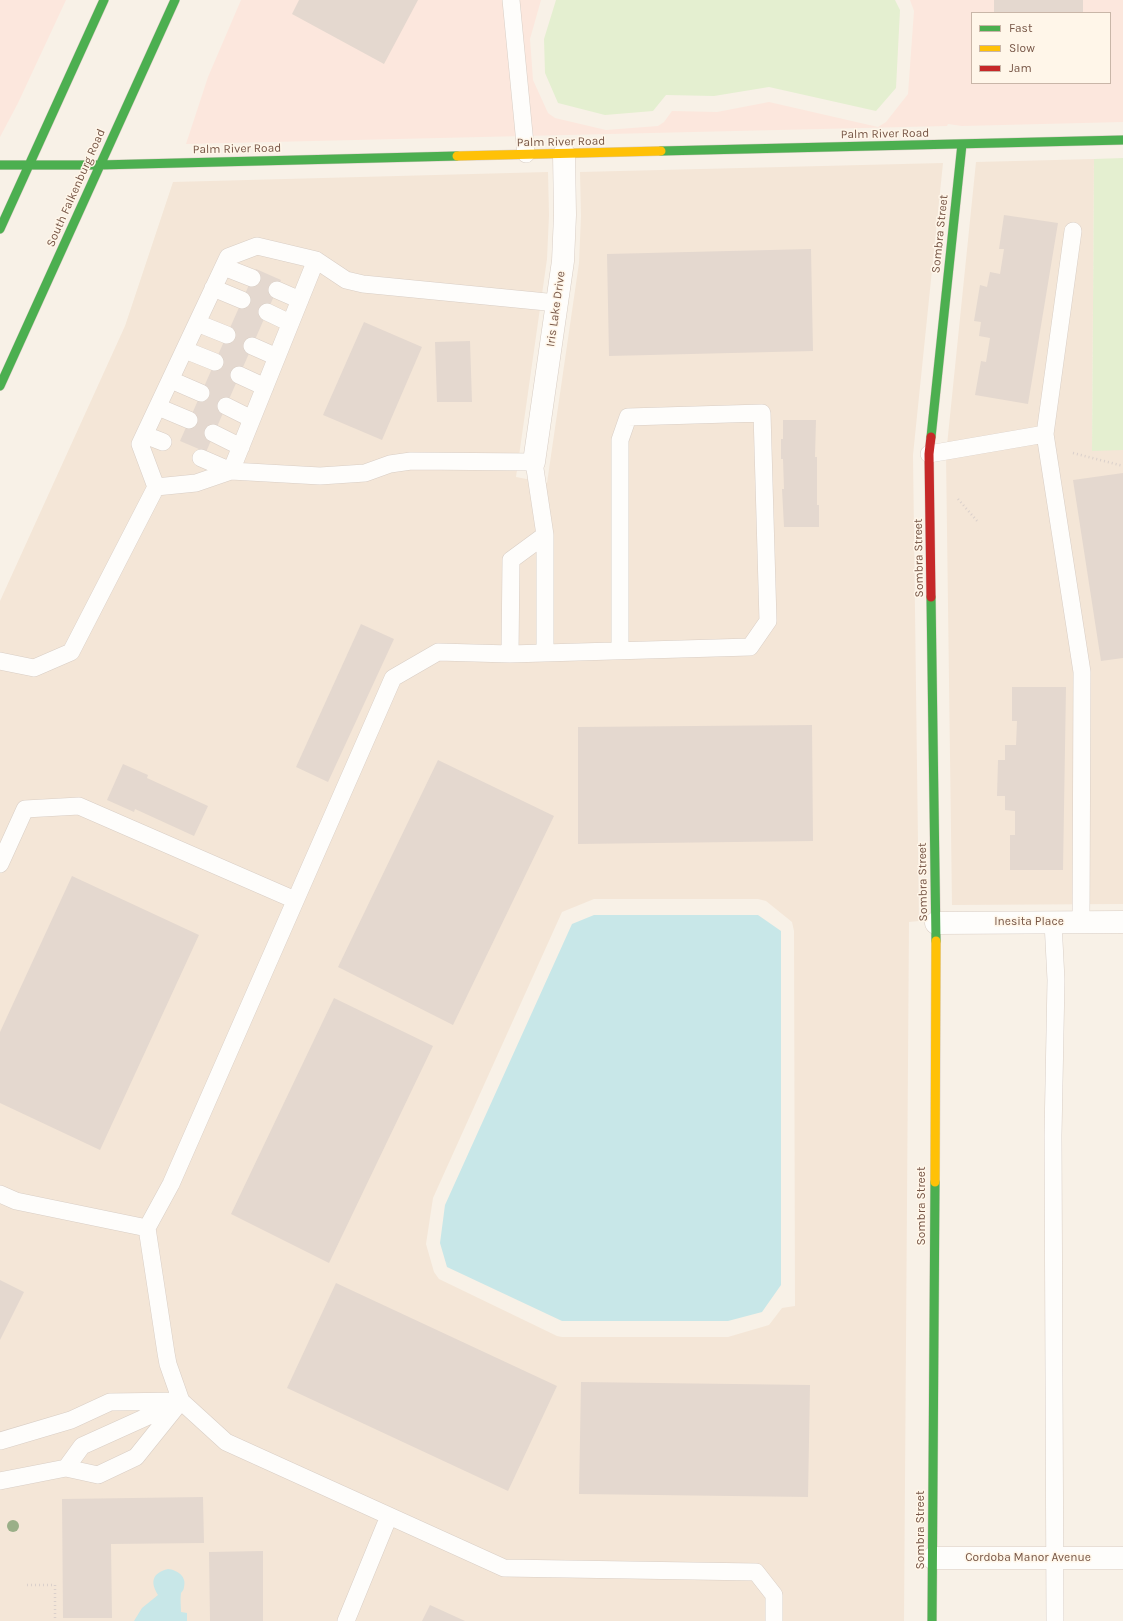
<!DOCTYPE html>
<html>
<head>
<meta charset="utf-8">
<style>
	body { margin:0 }
	#map { position:relative; width:1123px; height:1621px; overflow:hidden; background:#f8f1e7; font-family:Karla,sans-serif }
	canvas { display:block }
	.legend { position:absolute; left:971px; top:12px; width:140px; height:72px; box-sizing:border-box; background:#fff6e9; border:1px solid #c9b6a8; margin:0; padding:5px 7px; list-style:none; font-size:12px; color:#775646 }
	.legend li { display:flex; align-items:center; gap:8px; height:20px }
	.legend b { width:20px; border:1px solid #c9b6a8 }
</style>
</head>
<body>
<div id="map">
<canvas width="1123" height="1621"></canvas>
<ul class="legend">
<li><b style="height:5px;background:#4caf50"></b>Fast</li>
<li><b style="height:5px;background:#ffc107"></b>Slow</li>
<li><b style="height:5px;background:#c62828"></b>Jam</li>
</ul>
</div>
<script>
const ctx = document.querySelector('canvas').getContext('2d');
ctx.lineJoin = 'round';
function fill(path, color) {
  ctx.fillStyle = color;
  ctx.fill(path, 'evenodd');
}
function trace(path, color, width, dash) {
  ctx.strokeStyle = color;
  ctx.lineWidth = width;
  ctx.lineCap = dash ? 'butt' : 'round';
  ctx.setLineDash(dash || []);
  ctx.stroke(path);
}
function drawText(font, color, halo, rows, align = 'center') {
  ctx.font = font + ' Karla,sans-serif';
  ctx.lineWidth = 3;
  ctx.setLineDash([]);
  ctx.textBaseline = 'middle';
  ctx.strokeStyle = halo;
  ctx.fillStyle = color;
  for (const [text, x, y, turn = 0] of rows) {
    ctx.save();
    ctx.translate(x, y);
    ctx.rotate((+turn || 0) * Math.PI / 180);
    ctx.textAlign = isNaN(turn) ? turn : align;
    if (halo) ctx.strokeText(text, 0, 0);
    ctx.fillText(text, 0, 0);
    ctx.restore();
  }
}
fill(new Path2D(`
	M1094 159 1092 450H1123V904L952 905 946 455 976 162Z
	M943 163 913 455 919 921 909 922 904 1621H0V601L125 326 173 182 548 172 549 215 547 259 516 477 547 483 579 263 581 216 580 172ZM594 899H758L766 901 792 922 794 931 795 1306 782 1308 769 1325 728 1337H562L557 1336 439 1279 434 1272 426 1244 433 1198 562 912Z`), '#f4e6d7');
fill(new Path2D(`
	M0 0H66L18 103 0 137Z
	M241 0H541L530 39 533 80 548 113 555 118 606 130 658 126 664 122 672 111 717 112 769 102 878 127 886 122 908 94 914 11 910 0H1123V122L962 126 948 124 947 126 186 144 208 77ZM972 13H1110V83H972Z`), '#fce7dd');
fill(new Path2D(`
	M556 0H895L900 10 896 88 876 111 769 87 714 96 666 95 653 111 605 115 558 103 545 73 544 39Z
	M1123 158V450L1092 451 1094 159Z`), '#e4efd0');
fill(new Path2D(`
	M594 915H758L781 931V1285L762 1312 728 1321H562L447 1267 440 1243 445 1205 572 924Z
	M168 1569C177 1570 187 1576 184 1587 184 1590 182 1591 181 1593 180 1599 181 1606 181 1612L187 1613V1621H134L142 1608 158 1595C150 1582 152 1573 168 1569Z`), '#c8e7e8');
fill(new Path2D(`
	M299 0H418L384 64 292 14Z
	M994 0H1083V12L994 13Z
	M1004 215 1058 223 1028 404 975 395 981 361 986 362 990 338 979 336 981 322 974 321 980 285 987 287 990 272 1000 274 1004 249H999Z
	M811 249 813 351 609 356 607 254Z
	M256 269 281 280 206 452 180 441Z
	M364 322 422 347 382 440 323 415Z
	M470 341 472 402H437L435 342Z
	M783 420H816L815 457H817V505H819V527H784L782 489H784L783 459H781V439H783Z
	M1123 473V658L1101 661 1073 480Z
	M361 624 394 639 328 782 296 767Z
	M1012 687H1066L1063 870H1010V835H1015V811L1005 810V796H997L998 760H1005V745H1016L1017 721H1012Z
	M812 725 813 841 578 844V727Z
	M438 760 554 816 453 1025 338 967Z
	M123 764 148 775 147 778 208 806 194 836 135 809 134 812 107 800Z
	M72 876 199 935 100 1150 0 1103V1032Z
	M334 998 433 1046 329 1263 231 1214Z
	M0 1280 24 1292 0 1340Z
	M336 1283 557 1386 508 1491 287 1388Z
	M581 1382 810 1385 808 1497 579 1494Z
	M203 1497 204 1543 111 1544 112 1618H63L62 1499Z
	M263 1551V1621H210L209 1552Z
	M430 1605 465 1621H422Z`), '#e4d8cf');
const lane = new Path2D(`
	M511 0 526 154
	M1073 231 1045 434 1082 672 1081 922
	M224 267 252 278
	M213 288 242 300
	M277 290 300 300
	M267 312 290 323
	M197 323 227 335
	M252 346 277 357
	M185 350 215 362
	M239 375 265 387
	M171 380 201 393
	M226 406 252 419
	M158 407 189 420
	M213 433 241 447
	M145 435 163 442
	M929 454 1045 434
	M201 458 231 471 320 476 365 473 390 464 411 461 534 462 545 535V653
	M156 487 196 483 231 471 316 260
	M620 651V440L628 417 762 413 768 621 750 647 510 654 438 652 393 678 171 1184 147 1228 166 1353 168 1364 181 1401 226 1442 504 1568 756 1572 774 1595V1621
	M510 654 511 560 545 535
	M0 661 34 668 71 652 156 487 140 444 228 257 257 246 316 260 346 280 363 284 557 303
	M0 864 25 809 79 806 295 900
	M1053 922 1056 980 1053 1135 1055 1621
	M0 1194 16 1201 147 1228
	M0 1441 71 1420 110 1402 181 1401
	M66 1468 82 1446 175 1404
	M0 1481 66 1468 98 1475 136 1457 181 1401
	M346 1621 389 1516`);
const street = new Path2D(`
	M534 462 563 261 565 215 564 154
	M936 923 1123 922
	M933 1558H1123`);
const fast = new Path2D(`
	M661 151 1123 140
	M0 165H99L457 156
	M0 229 104 0
	M0 386 175 0
	M931 437 962 144
	M931 597 936 941
	M932 1621 935 1182`);
const slow = new Path2D(`
	M457 156 661 151
	M935 1182 936 941`);
const jam = new Path2D(`
	M931 437 929 454 931 597`);
trace(lane, '#d9cec5', 18);
trace(street, '#d9cec5', 23);
trace(fast, '#d8cdc4', 10);
trace(slow, '#d8cdc4', 10);
trace(jam, '#d8cdc4', 10);
trace(new Path2D(`
	M1073 453 1123 466
	M958 499 978 522
	M27 1585H55V1621`), '#dad0cb', 2.5, [1, 3]);
trace(lane, '#fefdfb', 17);
trace(street, '#fefdfb', 22);
trace(fast, '#4caf50', 9);
trace(slow, '#ffc107', 9);
trace(jam, '#c62828', 9);
ctx.fillStyle = '#9aaf88';
for (const [x, y] of [
	[13,1526]
]) {
  ctx.beginPath();
  ctx.arc(x, y, 6, 0, 2 * Math.PI);
  ctx.fill();
}
drawText('12px', '#775646', '#fff6e9', [
	["Palm River Road",885,134,-1],
	["Palm River Road",561,142,-1],
	["Palm River Road",237,149,-1],
	["South Falkenburg Road",76,188,-66],
	["Sombra Street",940,234,-84],
	["Iris Lake Drive",556,309,-82],
	["Sombra Street",919,558,-91],
	["Sombra Street",923,882,-91],
	["Inesita Place",1029,922],
	["Sombra Street",922,1206,-90],
	["Sombra Street",921,1530,-90],
	["Cordoba Manor Avenue",1028,1558]
]);
</script>
</body>
</html>
